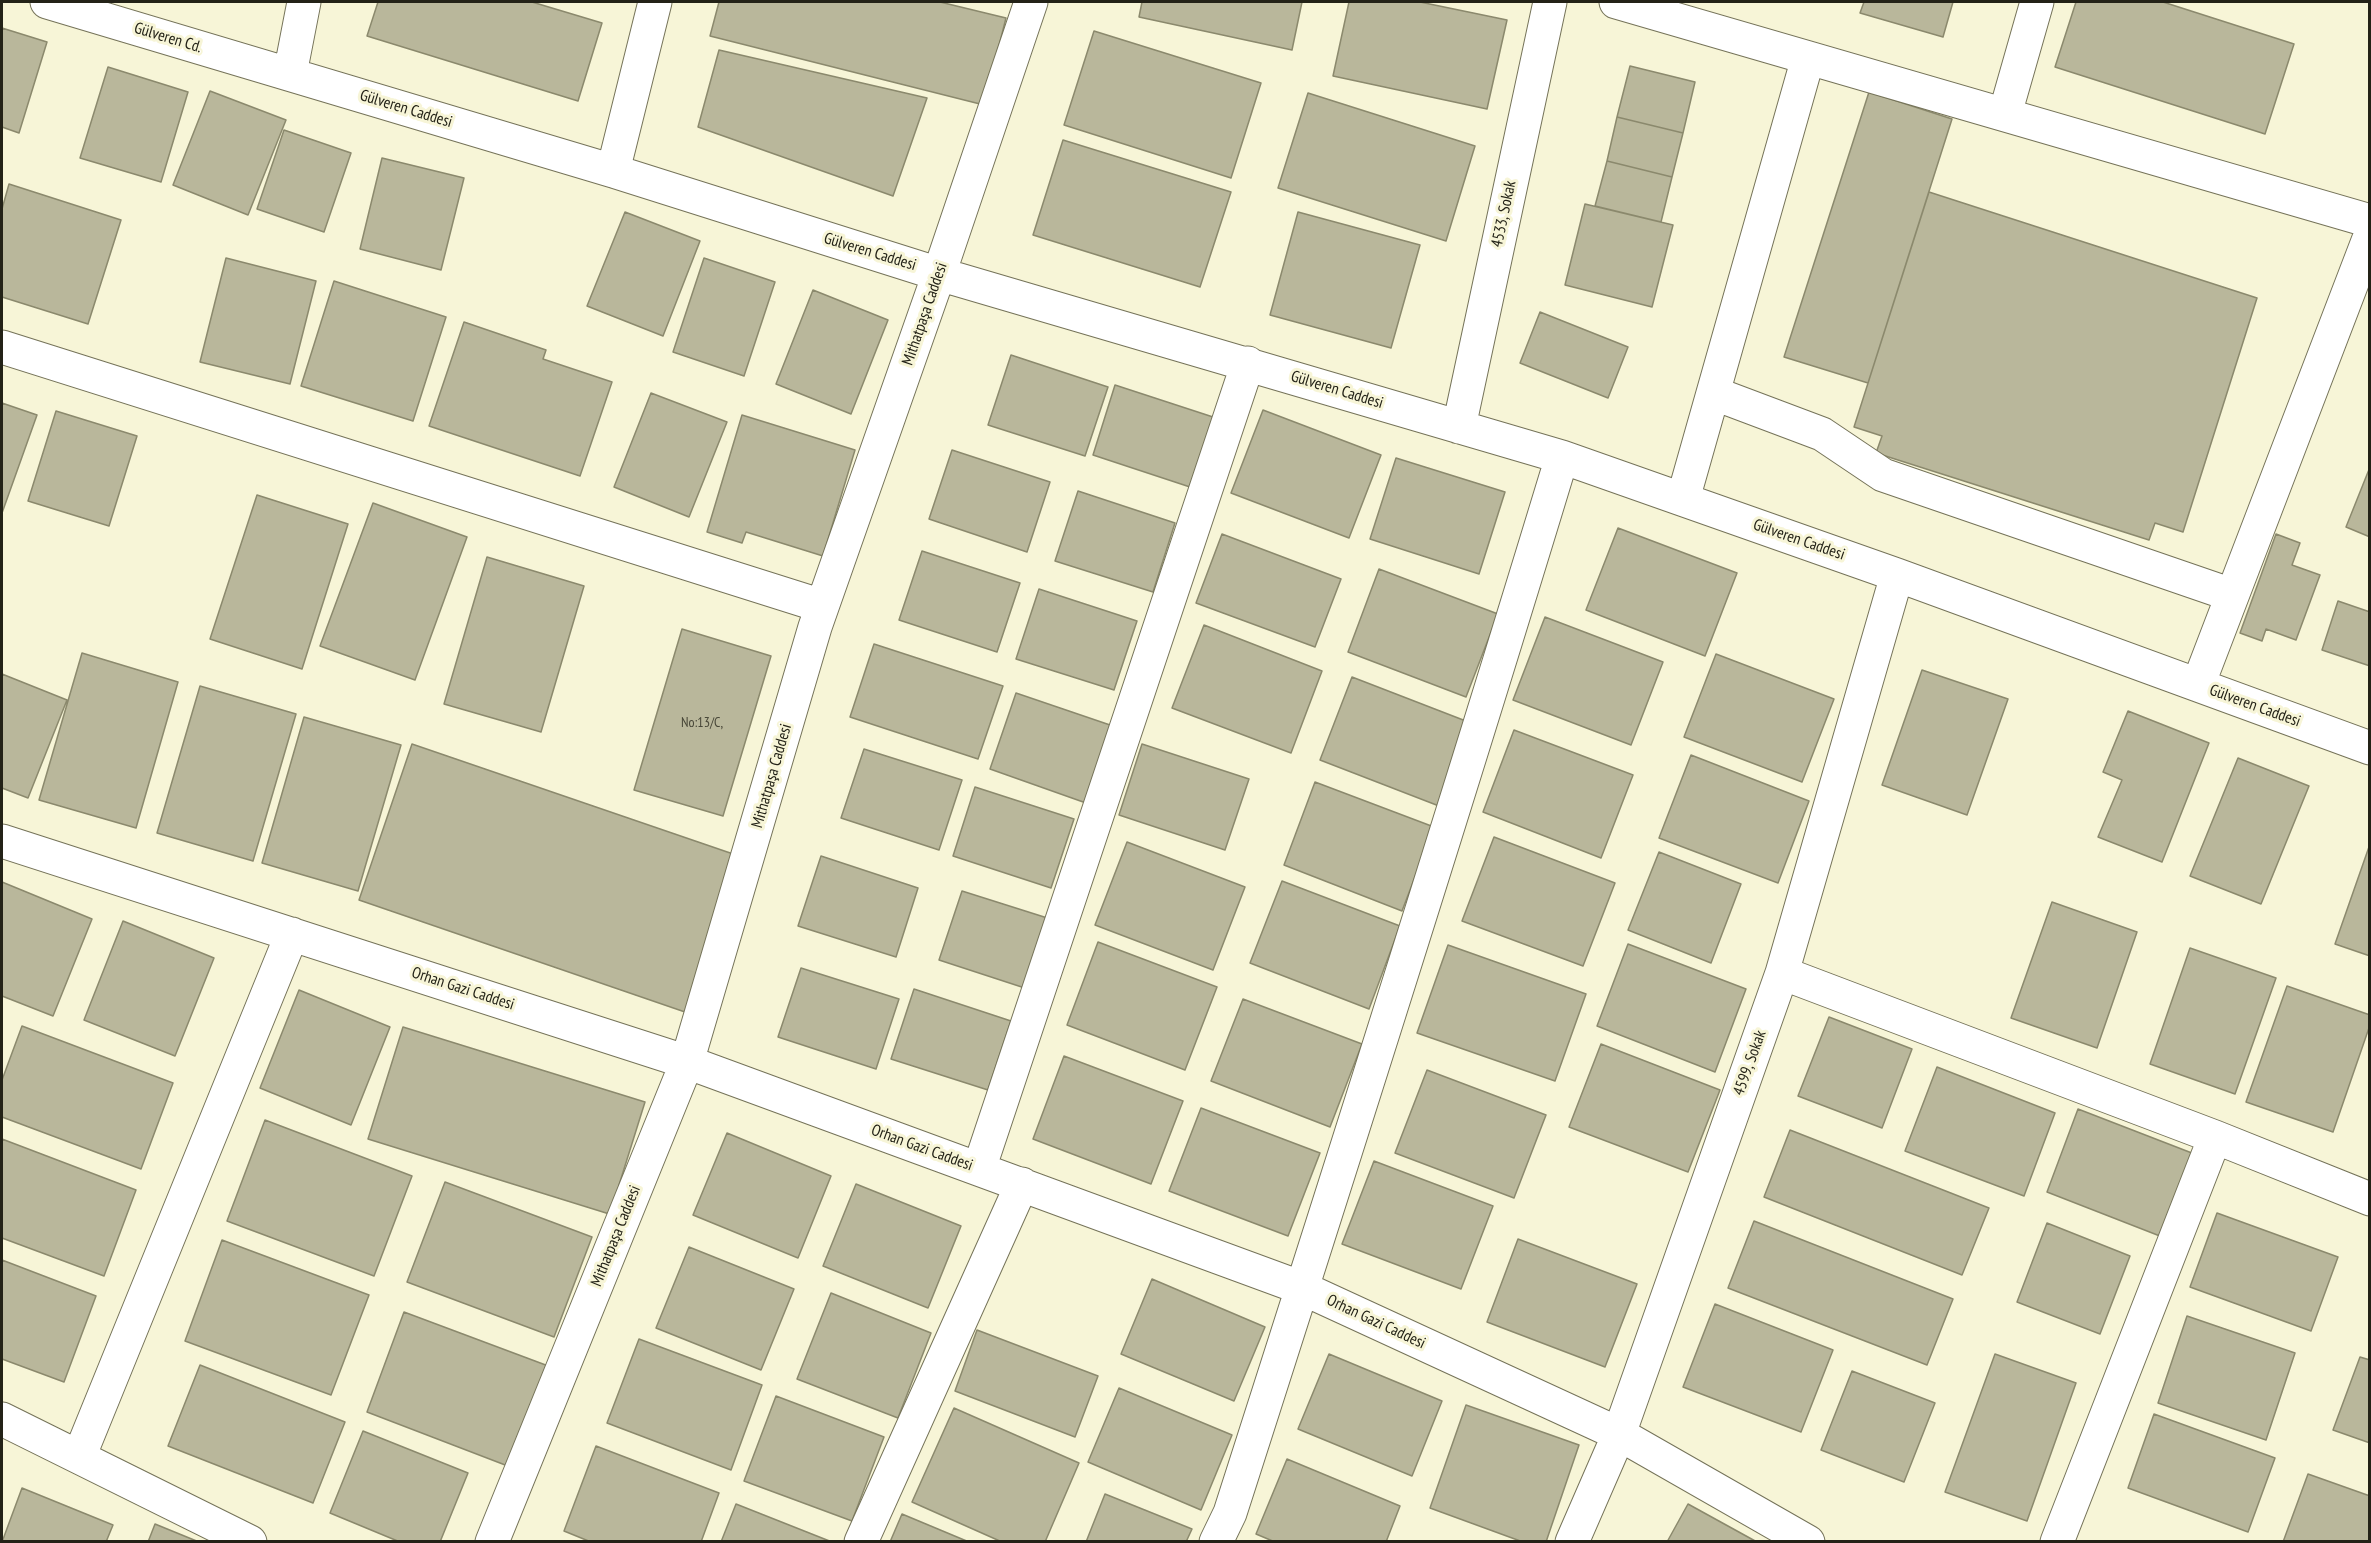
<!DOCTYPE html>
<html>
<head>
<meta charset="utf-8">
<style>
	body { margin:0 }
	#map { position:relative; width:2371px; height:1543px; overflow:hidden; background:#f7f5d7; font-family:"PT Sans Narrow",sans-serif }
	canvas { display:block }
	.frame { position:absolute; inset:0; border:3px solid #232217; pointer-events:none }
</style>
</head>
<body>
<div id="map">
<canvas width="2371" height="1543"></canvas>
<div class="frame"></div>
</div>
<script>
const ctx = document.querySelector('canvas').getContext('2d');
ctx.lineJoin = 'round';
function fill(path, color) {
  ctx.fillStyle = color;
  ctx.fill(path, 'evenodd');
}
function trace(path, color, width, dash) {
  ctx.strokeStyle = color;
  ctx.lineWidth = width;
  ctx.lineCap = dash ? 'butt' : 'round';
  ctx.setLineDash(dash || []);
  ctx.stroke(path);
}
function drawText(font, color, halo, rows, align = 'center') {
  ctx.font = font + ' "PT Sans Narrow",sans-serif';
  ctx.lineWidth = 6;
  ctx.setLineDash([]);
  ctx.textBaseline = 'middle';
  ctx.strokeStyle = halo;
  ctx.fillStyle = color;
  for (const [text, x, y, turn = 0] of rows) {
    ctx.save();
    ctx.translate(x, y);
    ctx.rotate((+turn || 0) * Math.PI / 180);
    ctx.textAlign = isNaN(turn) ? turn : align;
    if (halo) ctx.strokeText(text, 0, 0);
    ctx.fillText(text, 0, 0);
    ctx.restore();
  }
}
const building = new Path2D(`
	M378 2H532L602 23 578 101 367 36Z
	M719 2H940L1006 18 984 105 710 36Z
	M1142 2H1302L1292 50 1139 17Z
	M1349 2H1420L1507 20 1487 109 1333 76Z
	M1864 2H1953L1943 37 1860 13Z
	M2076 2H2163L2294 44 2265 134 2055 67Z
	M2 28 47 42 19 133 2 127Z
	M1094 31 1261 83 1231 178 1064 125Z
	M719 50 927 98 893 196 698 127Z
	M1630 66 1695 82 1683 133 1617 117Z
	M108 67 188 92 161 182 80 158Z
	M210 91 286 120 248 215 173 185Z
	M1869 92 1952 119 1868 383 1784 357Z
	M1308 93 1475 146 1446 241 1278 188Z
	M1617 117 1683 133 1672 177 1607 161Z
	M284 130 351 153 324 232 257 209Z
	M1063 140 1231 192 1200 287 1033 235Z
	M382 158 464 178 441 270 360 249Z
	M1607 161 1672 177 1661 222 1595 206Z
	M9 184 121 220 88 324 2 297V209Z
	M1929 192 2257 298 2183 532 2155 523 2149 540 1876 453 1882 436 1854 427Z
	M1585 204 1673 225 1652 307 1565 285Z
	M625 212 700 241 663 336 587 306Z
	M1298 212 1420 245 1391 348 1270 315Z
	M226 258 316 281 290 384 200 362Z
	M704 258 775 282 744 376 673 352Z
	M334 281 446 317 413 421 301 386Z
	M813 290 888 320 851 414 776 384Z
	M1540 312 1628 347 1608 398 1520 363Z
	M464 322 546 350 543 359 612 382 580 476 429 426Z
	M1011 355 1108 387 1085 456 988 425Z
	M1115 385 1213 417 1190 487 1093 455Z
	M651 393 727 422 689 517 614 487Z
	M2 403 37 415 2 513Z
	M1263 410 1381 455 1349 538 1231 493Z
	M56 411 137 436 109 526 28 501Z
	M742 415 855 450 823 556 746 532 742 543 707 532Z
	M952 450 1050 482 1027 552 929 519Z
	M1396 458 1505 492 1479 574 1370 539Z
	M2370 467V537L2346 527Z
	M1078 491 1175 523 1153 592 1055 561Z
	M257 495 348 524 302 669 210 639Z
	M373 503 467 537 415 680 320 646Z
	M1618 528 1737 573 1705 656 1586 610Z
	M1222 534 1341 579 1315 647 1196 603Z
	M2276 534 2300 543 2292 565 2320 575 2296 640 2266 629 2262 641 2240 633Z
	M922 551 1020 583 997 652 899 620Z
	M487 557 584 586 541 732 444 704Z
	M1379 569 1498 614 1466 697 1348 652Z
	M1039 589 1137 621 1114 690 1016 659Z
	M2338 601 2370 612V666L2322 650Z
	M1545 617 1663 662 1631 745 1513 700Z
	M1204 625 1322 671 1291 753 1172 708Z
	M682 629 771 656 723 816 634 790Z
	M874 644 1003 686 978 759 850 717Z
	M82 653 178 682 136 828 39 800Z
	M1716 654 1834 699 1802 782 1684 737Z
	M1922 670 2008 699 1967 815 1882 785Z
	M2 674 67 700 28 798 2 788Z
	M1352 677 1471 723 1439 806 1320 760Z
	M200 686 296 714 253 861 157 833Z
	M1016 693 1113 726 1086 803 990 769Z
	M2128 711 2209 743 2162 862 2098 837 2122 780 2103 772Z
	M304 717 401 745 358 891 262 863Z
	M1514 730 1633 775 1601 858 1483 812Z
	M412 744 739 856 685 1012 359 900Z
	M1142 744 1249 779 1225 850 1119 815Z
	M864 749 962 780 939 850 841 818Z
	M1691 755 1809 801 1778 883 1659 838Z
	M2238 758 2309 786 2261 904 2190 876Z
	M1315 782 1434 827 1402 911 1284 865Z
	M975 787 1074 819 1051 888 953 856Z
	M1494 837 1615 883 1583 966 1462 921Z
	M1127 842 1245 887 1213 970 1095 925Z
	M2370 844V956L2335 944Z
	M1659 852 1741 884 1711 963 1628 930Z
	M821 856 918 888 896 957 798 926Z
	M1282 881 1400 926 1369 1009 1250 963Z
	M2 882 92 919 53 1016 2 996Z
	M962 891 1060 922 1037 992 939 960Z
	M2052 902 2137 932 2097 1048 2011 1018Z
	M123 921 214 958 175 1056 84 1020Z
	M1098 942 1217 987 1185 1070 1067 1025Z
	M1628 944 1746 989 1715 1072 1597 1026Z
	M1448 945 1586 994 1555 1081 1417 1033Z
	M2190 948 2276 978 2235 1094 2150 1064Z
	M801 968 899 999 876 1069 778 1037Z
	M2287 986 2370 1015V1025L2333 1132 2246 1102Z
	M914 989 1011 1021 988 1090 891 1059Z
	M299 990 390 1027 351 1125 260 1088Z
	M1243 999 1362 1044 1330 1127 1211 1081Z
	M1829 1017 1912 1049 1882 1128 1798 1096Z
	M22 1026 173 1083 141 1169 2 1117V1080Z
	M403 1027 645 1102 619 1185V1217L368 1139Z
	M1601 1044 1720 1090 1688 1172 1569 1127Z
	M1064 1056 1183 1101 1151 1184 1033 1139Z
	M1937 1067 2055 1113 2024 1196 1905 1151Z
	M1427 1070 1546 1115 1514 1198 1395 1153Z
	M1201 1108 1320 1153 1288 1236 1169 1191Z
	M2078 1109 2197 1155 2165 1238 2047 1192Z
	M265 1120 412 1176 374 1276 227 1221Z
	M1790 1130 1989 1208 1962 1275 1764 1197Z
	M727 1133 831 1176 798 1258 693 1215Z
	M2 1139 136 1190 104 1276 2 1238Z
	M1374 1161 1493 1206 1461 1289 1342 1244Z
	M445 1182 592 1237 554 1337 407 1282Z
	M856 1184 961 1226 928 1308 823 1266Z
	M2217 1213 2338 1257 2311 1331 2190 1287Z
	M1754 1221 1953 1299 1927 1365 1728 1288Z
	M2047 1223 2130 1256 2100 1334 2017 1302Z
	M1518 1239 1637 1284 1605 1367 1487 1322Z
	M222 1240 369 1295 331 1395 185 1341Z
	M689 1247 794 1289 761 1370 656 1328Z
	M2 1260 96 1296 64 1382 2 1359Z
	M1152 1279 1265 1327 1234 1401 1121 1354Z
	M831 1293 931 1333 898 1418 797 1379Z
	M1715 1304 1833 1350 1801 1432 1683 1387Z
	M404 1312 551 1367 513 1468 367 1412Z
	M2187 1316 2295 1353 2266 1440 2158 1403Z
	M977 1330 1098 1376 1075 1437 955 1391Z
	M639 1339 762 1385 731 1470 607 1423Z
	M1329 1354 1442 1401 1412 1476 1298 1429Z
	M1995 1354 2076 1383 2027 1521 1945 1492Z
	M2360 1357 2370 1360V1443L2333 1430Z
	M200 1365 345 1422 313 1503 168 1446Z
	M1852 1371 1935 1403 1904 1482 1821 1450Z
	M1119 1388 1232 1435 1201 1510 1088 1462Z
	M776 1396 884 1437 852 1521 744 1481Z
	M1466 1405 1579 1445 1546 1542H1523L1430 1508Z
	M954 1408 1079 1463 1045 1542H1002L912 1502Z
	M2154 1414 2275 1458 2248 1532 2128 1488Z
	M363 1431 468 1473 440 1542H400L330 1513Z
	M596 1446 719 1493 701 1542H591L564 1531Z
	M1287 1459 1400 1506 1386 1542H1275L1256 1534Z
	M2308 1474 2370 1496V1542H2283Z
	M22 1488 113 1525 106 1542H2Z
	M1105 1494 1192 1529 1186 1542H1086Z
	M736 1504 832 1542H721Z
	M1688 1504 1757 1542H1667Z
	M902 1514 969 1542H890Z
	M155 1524 199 1542H148Z`);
fill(building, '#b9b79b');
trace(building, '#8b896d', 1.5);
const minor = new Path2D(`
	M47 2 613 171 939 274 1562 457 1897 575 2370 748
	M1616 2 2370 221
	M290 74 304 2
	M2005 114 2037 2
	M613 171 655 2
	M2 347 822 606
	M1713 393 1822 434 1883 475 2232 595
	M1459 427 1550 2
	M1683 499 1808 58
	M2198 685 2370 236
	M2 841 687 1062 1302 1288 1619 1434 1808 1542
	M1782 973 2215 1137 2370 1199
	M979 1169 1248 363
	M2 1419 250 1542
	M79 1457 292 934
	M492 1542 687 1062 815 627 939 274 1031 2
	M861 1542 1022 1184
	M1216 1542 1230 1513C1343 1161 1455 810 1562 457
	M1572 1542 1619 1434 1782 973 1897 575
	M2057 1542 2215 1137`);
trace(minor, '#757359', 35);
trace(minor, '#fff', 33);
drawText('14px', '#484738', null, [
	["No:13/C,",702,723]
]);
drawText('16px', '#232217', '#f7f5d7', [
	["Gülveren Cd.",168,38,17],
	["Gülveren Caddesi",406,109,17],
	["4533, Sokak",1504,214,-78],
	["Gülveren Caddesi",870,252,17],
	["Mithatpaşa Caddesi",925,314,-71],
	["Gülveren Caddesi",1337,390,17],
	["Gülveren Caddesi",1799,540,19],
	["Gülveren Caddesi",2255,706,20],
	["Mithatpaşa Caddesi",772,776,-74],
	["Orhan Gazi Caddesi",463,989,18],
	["4599, Sokak",1750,1063,-70],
	["Orhan Gazi Caddesi",922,1148,20],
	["Mithatpaşa Caddesi",616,1236,-68],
	["Orhan Gazi Caddesi",1376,1322,25]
]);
</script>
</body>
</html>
